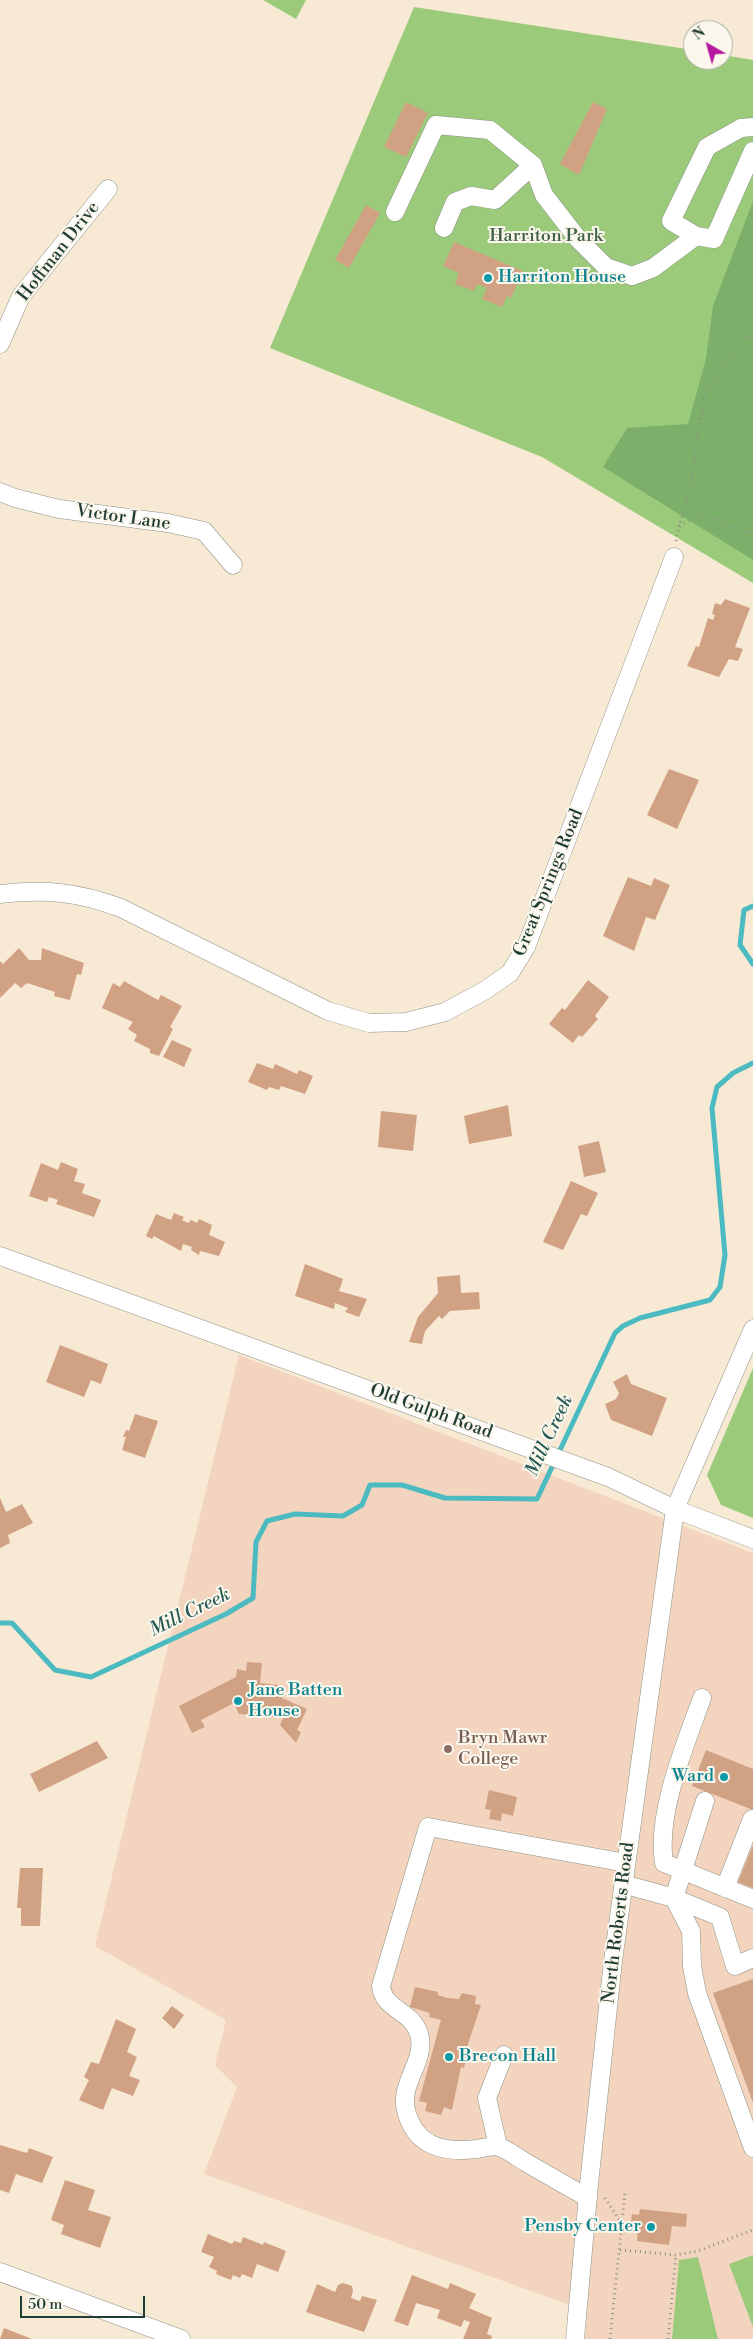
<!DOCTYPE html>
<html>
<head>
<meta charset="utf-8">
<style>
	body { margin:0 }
	#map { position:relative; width:753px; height:2339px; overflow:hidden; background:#f8e9d5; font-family:"Libre Bodoni",serif }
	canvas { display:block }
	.north { position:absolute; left:683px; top:20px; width:50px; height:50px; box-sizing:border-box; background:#fbf7ec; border:1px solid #a3ada2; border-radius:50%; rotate:322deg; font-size:14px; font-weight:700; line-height:20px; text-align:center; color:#1f3d34 }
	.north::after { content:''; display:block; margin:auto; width:18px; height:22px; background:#b5179e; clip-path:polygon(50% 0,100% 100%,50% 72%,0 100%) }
	.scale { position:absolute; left:20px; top:2296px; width:125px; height:22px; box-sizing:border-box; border:2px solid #1f3d34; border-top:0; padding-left:6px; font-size:15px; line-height:18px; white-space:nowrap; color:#1f3d34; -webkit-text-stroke:4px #fbf7ec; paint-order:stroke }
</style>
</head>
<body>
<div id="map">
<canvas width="753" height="2339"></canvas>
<div class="north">N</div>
<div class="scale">50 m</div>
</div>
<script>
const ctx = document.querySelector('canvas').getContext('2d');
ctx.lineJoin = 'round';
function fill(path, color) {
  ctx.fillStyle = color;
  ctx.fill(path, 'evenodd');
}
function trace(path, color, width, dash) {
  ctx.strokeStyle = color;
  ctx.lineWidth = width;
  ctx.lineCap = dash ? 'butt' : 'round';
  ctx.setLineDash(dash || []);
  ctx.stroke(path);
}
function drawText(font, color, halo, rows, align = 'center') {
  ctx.font = font + ' "Libre Bodoni",serif';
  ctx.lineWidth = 4;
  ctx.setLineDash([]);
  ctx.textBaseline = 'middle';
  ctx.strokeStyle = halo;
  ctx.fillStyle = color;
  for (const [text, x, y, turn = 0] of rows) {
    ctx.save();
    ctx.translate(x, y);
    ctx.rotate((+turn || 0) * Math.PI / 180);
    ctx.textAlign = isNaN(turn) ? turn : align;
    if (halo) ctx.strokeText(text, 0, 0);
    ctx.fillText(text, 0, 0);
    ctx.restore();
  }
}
fill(new Path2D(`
	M239 1355 753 1553V2339H585L587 2311 204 2174 237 2087 215 2065 226 2020 95 1946Z`), '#f3d4bf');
fill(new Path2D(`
	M263 0H306L296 19Z
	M414 7 693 50V60H723V55L753 60V583L542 457 270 348Z
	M753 1368V1518L721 1505 707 1475Z
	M753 2255V2327L729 2264Z
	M698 2257 718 2339H672L679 2260Z`), '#9bcb7a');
fill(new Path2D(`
	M753 201V560L603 467 627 428 688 424 706 359 713 306Z`), '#7caf6a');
trace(new Path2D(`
	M753 906 744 910 740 945 753 964
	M0 1623H12L55 1670 91 1677 226 1614 253 1598 256 1542 267 1521 295 1514 343 1516 362 1505 370 1485H402L445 1498 537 1499 615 1333 623 1326 640 1318 710 1300 720 1287 725 1255 712 1108 717 1087 733 1073 753 1063`), '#4cbbc1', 5);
fill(new Path2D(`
	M406 102 428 113 406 157 384 147Z
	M593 102 607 109 579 175 560 164Z
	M366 205 380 213 349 268 335 260Z
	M454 242 523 271 511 298 507 296 502 307 482 299 487 288 477 284 474 291 455 284 459 273 443 266Z
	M725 599 750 608 735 647 743 649 738 661 729 659 719 677 687 666 696 646 699 647 708 618 713 620 715 615 712 614 715 603 721 605Z
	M669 769 699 780 677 829 647 815Z
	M628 877 651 886 654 878 670 885 655 920 646 917 634 951 603 936Z
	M19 948 29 960H41L42 948 84 963 81 975 77 974 70 1000 54 996 55 992 27 983 21 988 15 983 0 998V961L3 964Z
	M588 980 609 997 595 1016 598 1019 582 1037 579 1035 573 1043 549 1024 562 1008 565 1010Z
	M124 981 158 1000 161 995 182 1006 170 1027 173 1029 159 1056 150 1053V1049L134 1041 137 1035 128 1029 133 1022 102 1008 113 983 120 987Z
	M172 1040 192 1049 184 1067 163 1057Z
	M257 1063 273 1069 275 1064 297 1074 299 1070 313 1076 305 1094 281 1086 279 1090 269 1087 267 1090 248 1082Z
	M508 1105 512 1136 469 1144 464 1116Z
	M381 1111 417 1115 413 1151 378 1147Z
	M599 1141 606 1172 584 1177 578 1146Z
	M61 1162 78 1169 74 1181 85 1184 82 1193 101 1200 94 1217 56 1204 58 1200 49 1197 47 1202 29 1196 41 1163 58 1170Z
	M571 1181 598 1193 587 1216 581 1214 563 1250 543 1242Z
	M174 1213 184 1217 182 1220 188 1223 191 1220 197 1223 199 1219 212 1225 209 1235 225 1242 219 1256 200 1251 199 1255 191 1250 192 1247 183 1244 181 1251 154 1236 152 1239 146 1236 156 1214 171 1220Z
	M305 1264 343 1279 339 1291 367 1299 359 1317 345 1312 348 1308 335 1303 334 1309 295 1296Z
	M460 1275 461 1293 479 1292 480 1309 450 1311 442 1319 439 1316 425 1331 422 1344 409 1342 418 1317 438 1293 437 1277Z
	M60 1345 108 1364 101 1384 91 1380 84 1397 46 1382Z
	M627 1374 631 1384 667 1398 652 1436 611 1420 605 1404 616 1399 619 1393 613 1382Z
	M135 1414 158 1421 145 1458 122 1450 126 1437H123L126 1430 129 1431Z
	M0 1498 6 1512 22 1504 33 1523 8 1535 10 1543 0 1548Z
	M247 1662 262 1663 260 1683 279 1685 282 1698 307 1709 297 1730 301 1732 296 1743 280 1725 283 1718 273 1714V1717L239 1714 234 1703 201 1720 205 1727 192 1733 179 1706 236 1677 237 1669 246 1671Z
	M97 1741 108 1758 39 1792 30 1774Z
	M706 1750 753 1769V1810L692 1786Z
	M489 1790 517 1797 513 1816 502 1813 501 1821 489 1819 491 1810 485 1809Z
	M753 1845V1888L738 1882Z
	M20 1868H43L40 1926H21V1908H17Z
	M753 1979V2103L713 1993Z
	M415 1987 438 1992V1995L447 1998 459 1999 462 1993 476 1996 475 2004 481 2005 467 2047H469L464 2068 461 2067 452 2110 444 2107 441 2115 425 2111 427 2103 419 2101 441 2020 429 2017 430 2013 410 2007Z
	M172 2006 184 2015 174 2029 162 2018Z
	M116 2019 136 2029 127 2052 137 2057 129 2076 140 2080 133 2096 112 2088 103 2110 79 2100 89 2080 84 2077 91 2062 99 2064Z
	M0 2145 27 2153 29 2148 53 2157 42 2183 16 2174 9 2193 0 2190Z
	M65 2180 95 2190 88 2210 111 2217 100 2248 61 2234 64 2225 51 2220Z
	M640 2209 687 2214 686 2227 672 2226 669 2245 637 2241 638 2231 630 2230 632 2214 639 2215Z
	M208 2234 232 2244 234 2241 241 2243 243 2237 263 2245 264 2242 286 2251 278 2272 257 2264 252 2278 242 2274 240 2278 233 2275 231 2280 216 2274 217 2271 209 2267 214 2257 201 2252Z
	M412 2275 448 2289 450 2283 476 2294 469 2308 492 2318 487 2334 492 2336 491 2339H463L470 2322 464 2320 461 2327 437 2318 440 2310 416 2303 408 2326 394 2321Z
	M343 2283 352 2286 353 2291 351 2298 360 2301 362 2296 377 2300 364 2332 306 2312 317 2284 335 2292 338 2285Z
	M4 2328 32 2339H0Z`), '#d1a183');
const minor = new Path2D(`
	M395 212 436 125 490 130 533 165 544 195 578 239 606 267 632 276 653 268 696 236 714 239 753 151
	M444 228 455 202 471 196 495 200 533 165
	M696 236 671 221 707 147 741 128 753 127
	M0 344 21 296 108 189
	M0 492 15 498 59 509 168 523 204 531 233 565
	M0 894C46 889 78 892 121 908L328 1011 369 1023 406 1022 445 1012 484 991 510 973 526 947 674 557
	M0 1256 608 1477 675 1509 753 1539
	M702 1698C685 1745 656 1814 664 1863L753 1899
	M705 1801 674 1898 720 1917 735 1966 753 1958
	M623 1884 674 1898 691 1931 692 1966 697 1993 753 2148
	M725 1888 752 1819
	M498 2146 487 2098 504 2055
	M588 2198C567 2186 546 2174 525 2162 517 2157 508 2150 499 2147 493 2145 483 2148 477 2149 444 2153 415 2147 406 2110 399 2083 427 2060 419 2034 412 2010 383 2010 381 1986L428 1827 626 1863
	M0 2272 181 2339
	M575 2339 589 2184 613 1961 675 1509 753 1329`);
trace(minor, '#8c9384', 19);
trace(new Path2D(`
	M679 527 690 487 705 392 733 351 747 337 753 336
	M676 541 679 527C711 501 724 533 753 532
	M605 2198 622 2224
	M620 2250 676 2255 698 2251 753 2230
	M610 2339 625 2193
	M668 2339 676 2255`), '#8c9384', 3, [1, 4]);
trace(minor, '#fff', 18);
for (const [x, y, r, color] of [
	[488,278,5,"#0f9aa8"],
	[238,1701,5,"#0f9aa8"],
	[448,1749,5,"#8d6e63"],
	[724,1777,5,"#0f9aa8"],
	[449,2057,5,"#0f9aa8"],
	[651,2227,5,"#0f9aa8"]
]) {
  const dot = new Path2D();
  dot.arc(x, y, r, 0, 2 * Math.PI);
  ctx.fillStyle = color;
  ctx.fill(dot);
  trace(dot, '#fbf7ec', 2);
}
drawText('18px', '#3e6046', '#fbf7ec', [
	["Harriton Park",546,237]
]);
drawText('18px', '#1f3d34', '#fbf7ec', [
	["Hoffman Drive",59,252,-52],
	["Victor Lane",123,518,8],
	["Great Springs Road",549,883,-68],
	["Old Gulph Road",431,1412,20],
	["North Roberts Road",619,1923,-83]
]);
drawText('18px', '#0d838f', '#fbf7ec', [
	["Harriton House",498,278],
	["Jane Batten",248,1691],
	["House",248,1712],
	["Ward",714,1777,"right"],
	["Brecon Hall",459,2057],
	["Pensby Center",641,2227,"right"]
], 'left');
drawText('18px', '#785e54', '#fbf7ec', [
	["Bryn Mawr",458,1739],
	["College",458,1760]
], 'left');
drawText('italic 19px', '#2a5c57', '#fbf7ec', [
	["Mill Creek",550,1436,-65],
	["Mill Creek",190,1613,-26]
]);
</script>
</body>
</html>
